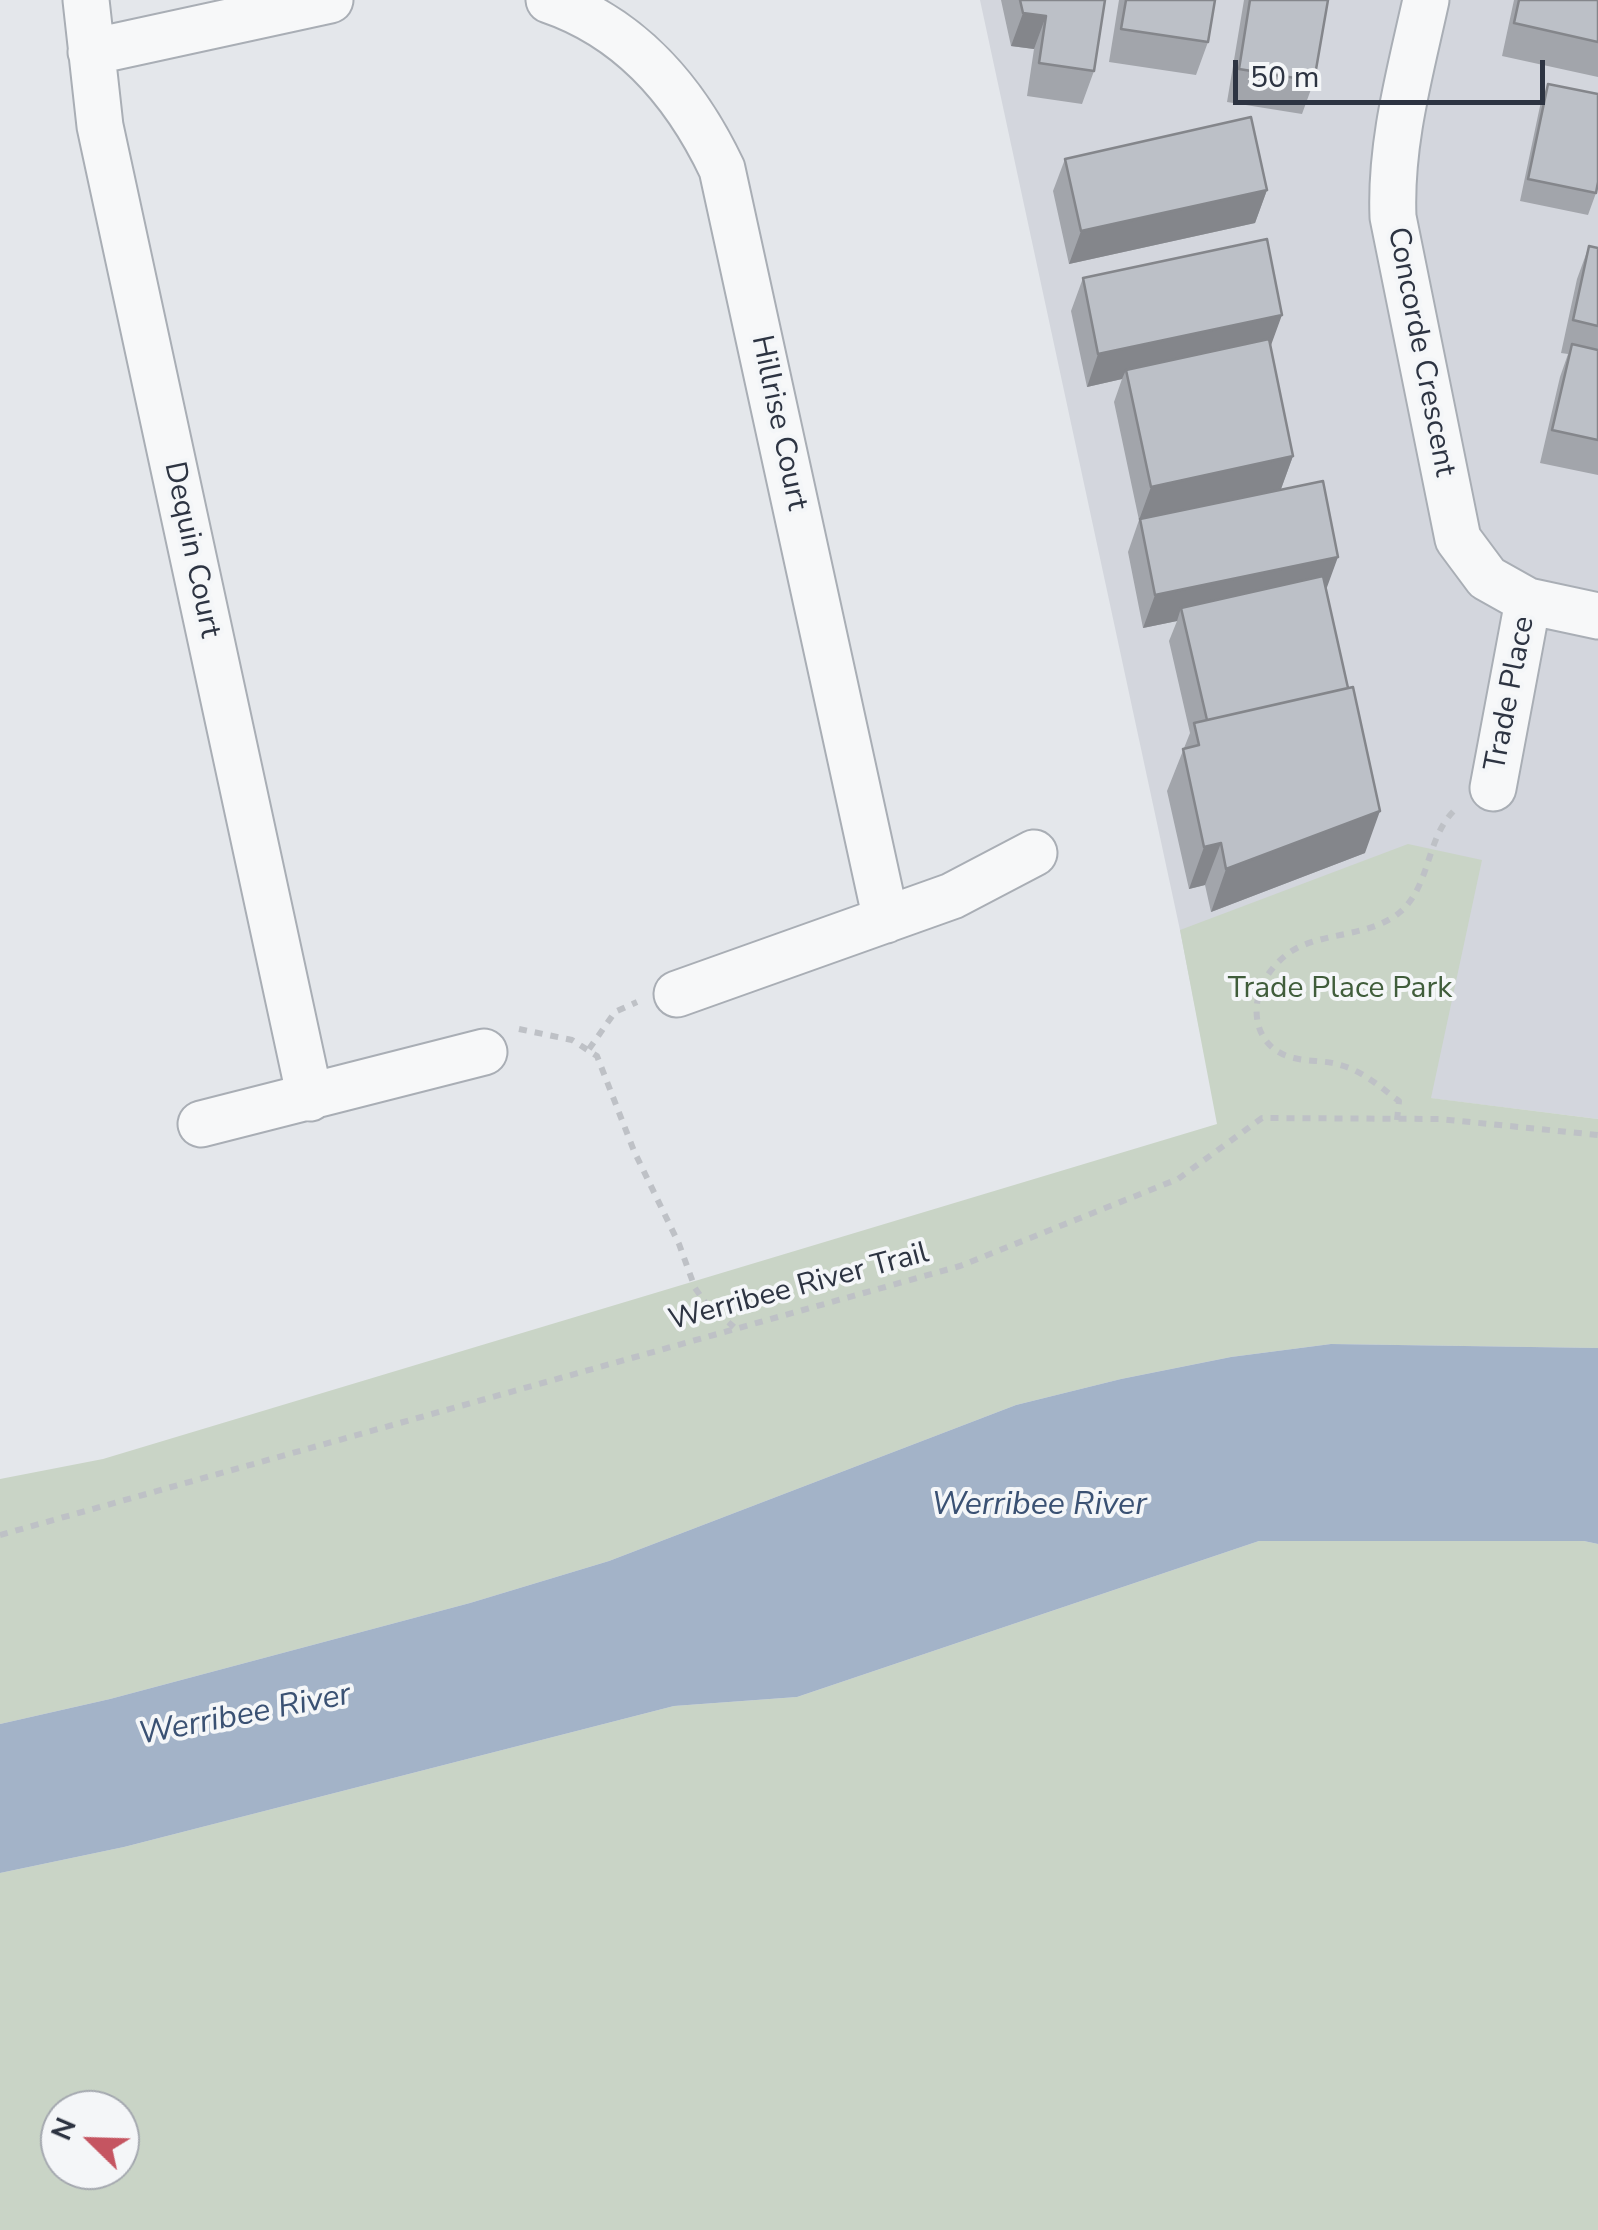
<!DOCTYPE html>
<html>
<head>
<meta charset="utf-8">
<style>
	body { margin:0 }
	#map { position:relative; width:1598px; height:2230px; overflow:hidden; background:#e4e7eb; font-family:"Nunito Sans",sans-serif }
	canvas { display:block }
	.north { position:absolute; left:40px; top:2090px; width:100px; height:100px; box-sizing:border-box; background:#f4f6f8; border:2px solid #a4a8af; border-radius:50%; rotate:293deg; font-size:28px; font-weight:700; line-height:40px; text-align:center; color:#2d3442 }
	.north::after { content:''; display:block; margin:auto; width:35px; height:45px; background:#c55561; clip-path:polygon(50% 0,100% 100%,50% 72%,0 100%) }
	.scale { position:absolute; left:1233px; top:60px; width:312px; height:45px; box-sizing:border-box; border:5px solid #2d3442; border-top:0; padding-left:12px; font-size:30px; line-height:35px; white-space:nowrap; color:#2d3442; -webkit-text-stroke:8px #f4f6f8; paint-order:stroke }
</style>
</head>
<body>
<div id="map">
<canvas width="1598" height="2230"></canvas>
<div class="north">N</div>
<div class="scale">50 m</div>
</div>
<script>
const ctx = document.querySelector('canvas').getContext('2d');
ctx.lineJoin = 'round';
function fill(path, color) {
  ctx.fillStyle = color;
  ctx.fill(path, 'evenodd');
}
function trace(path, color, width, dash) {
  ctx.strokeStyle = color;
  ctx.lineWidth = width;
  ctx.lineCap = dash ? 'butt' : 'round';
  ctx.setLineDash(dash || []);
  ctx.stroke(path);
}
function drawText(font, color, halo, rows, align = 'center') {
  ctx.font = font + ' "Nunito Sans",sans-serif';
  ctx.lineWidth = 8;
  ctx.setLineDash([]);
  ctx.textBaseline = 'middle';
  ctx.strokeStyle = halo;
  ctx.fillStyle = color;
  for (const [text, x, y, turn = 0] of rows) {
    ctx.save();
    ctx.translate(x, y);
    ctx.rotate((+turn || 0) * Math.PI / 180);
    ctx.textAlign = isNaN(turn) ? turn : align;
    if (halo) ctx.strokeText(text, 0, 0);
    ctx.fillText(text, 0, 0);
    ctx.restore();
  }
}
fill(new Path2D(`
	M980 0H1598V1119L1397 1094 1218 1124 1180 930Z`), '#d3d6dd');
fill(new Path2D(`
	M1408 844 1482 860 1431 1098 1598 1119V1348L1331 1344 1231 1357 1121 1379 1016 1405 609 1561 470 1603 110 1699 0 1724V1479L103 1459 1217 1124 1180 930Z
	M1259 1541H1584L1598 1544V2230H0V1873L124 1847 674 1706 797 1697ZM60 2110H120V2170H60Z`), '#c9d4c6');
fill(new Path2D(`
	M1331 1344 1598 1348V1544L1584 1541H1259L797 1697 674 1706 124 1847 0 1873V1724L110 1699 470 1603 609 1561 1016 1405 1121 1379 1231 1357Z`), '#a3b3c8');
const minor = new Path2D(`
	M86 0 100 126 310 1098
	M549 0C631 28 686 93 722 169L886 920
	M1426 0C1410 73 1390 143 1393 217L1458 539 1487 578 1528 601 1598 616
	M91 52 330 0
	M1493 788 1528 601
	M677 994 952 896 1034 853
	M201 1124 484 1052`);
trace(minor, '#a9aeb5', 49);
trace(new Path2D(`
	M519 1029 572 1040 597 1056 634 1151 679 1244 695 1288 704 1301 734 1327
	M589 1049 615 1012 637 1002
	M1397 1120 1399 1101C1380 1087 1363 1071 1340 1065 1325 1060 1309 1062 1294 1058 1263 1051 1251 1023 1259 994 1264 975 1280 957 1297 948 1329 932 1370 936 1399 913 1432 886 1425 835 1458 807
	M0 1535 960 1266 1178 1179 1262 1118 1440 1119 1598 1135`), '#bec1c6', 6, [8, 8]);
trace(minor, '#f7f8f9', 45);
fill(new Path2D(`
	M1001 0H1105L1094 71 1082 104 1027 96 1034 49 1011 46Z
	M1119 0H1215L1208 42 1196 75 1109 62Z
	M1244 0H1328L1314 81 1302 114 1227 102Z
	M1514 0H1598V77L1502 56Z
	M1548 84 1596 193 1588 215 1520 201 1540 106Z
	M1065 159 1267 190 1255 223 1069 264 1053 191Z
	M1589 246 1598 248V475L1540 463 1560 377 1568 354 1561 353 1577 279Z
	M1083 278 1270 348 1293 456 1281 489 1326 590 1365 853 1211 912 1205 885 1189 889 1167 791 1190 733 1169 641 1177 621 1143 628 1128 552 1139 520 1114 402 1122 379 1087 387 1071 311Z`), '#a2a5ab');
fill(new Path2D(`
	M1023 13 1046 16 1034 49 1011 46Z
	M1267 190 1255 223 1069 264 1081 231Z
	M1282 315 1270 348 1126 370 1122 379 1087 387 1098 354Z
	M1293 456 1281 489 1139 520 1151 487Z
	M1338 557 1326 590 1181 608 1177 621 1143 628 1155 595Z
	M1380 811 1365 853 1211 912 1226 869Z
	M1221 843 1205 885 1189 889 1204 847Z`), '#84868b');
const building = new Path2D(`
	M1020 0H1105L1094 71 1039 63 1046 16 1023 13Z
	M1126 0H1215L1208 42 1121 29Z
	M1250 0H1328L1314 81 1239 69Z
	M1519 0H1598V42L1514 23Z
	M1548 84 1598 94V182L1596 193 1528 179Z
	M1251 117 1267 190 1081 231 1065 159Z
	M1267 239 1282 315 1098 354 1083 278Z
	M1589 246 1598 248V326L1573 320Z
	M1269 339 1293 456 1151 487 1126 370Z
	M1572 344 1598 350V440L1552 430Z
	M1323 481 1338 557 1155 595 1140 519Z
	M1323 576 1348 688 1207 720 1181 608Z
	M1353 687 1380 811 1226 869 1221 843 1204 847 1183 749 1199 745 1194 723Z`);
fill(building, '#bcc0c7');
trace(building, '#84868b', 2.5);
drawText('30px', '#2d3442', '#f4f6f8', [
	["Concorde Crescent",1420,352,79],
	["Hillrise Court",778,423,78],
	["Dequin Court",191,550,78],
	["Trade Place",1511,694,-79],
	["Werribee River Trail",799,1288,-15]
]);
drawText('30px', '#405d3b', '#f4f6f8', [
	["Trade Place Park",1340,990]
]);
drawText('italic 32px', '#3a5173', '#f4f6f8', [
	["Werribee River",1039,1506],
	["Werribee River",245,1716,-11]
]);
</script>
</body>
</html>
